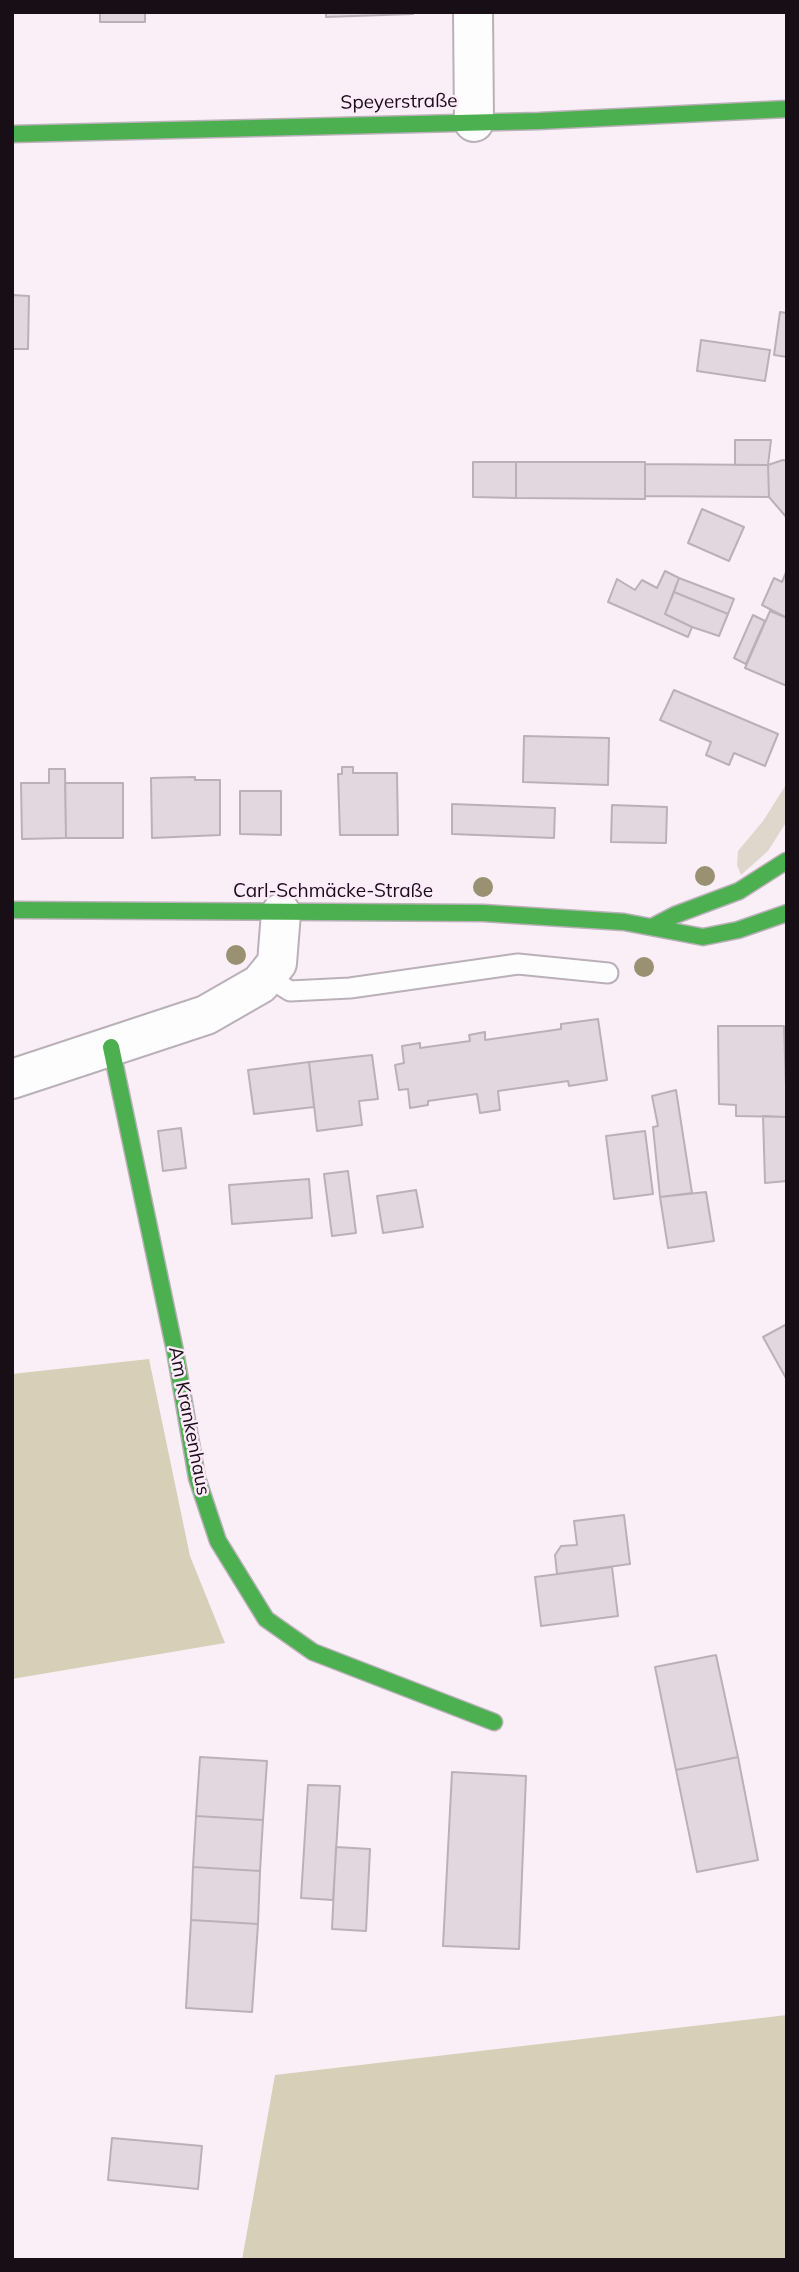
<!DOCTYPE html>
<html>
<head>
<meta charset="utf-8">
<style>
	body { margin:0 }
	#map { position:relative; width:799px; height:2272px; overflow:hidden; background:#faeff7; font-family:Mulish,sans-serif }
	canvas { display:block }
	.frame { position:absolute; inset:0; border:14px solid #180e16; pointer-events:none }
</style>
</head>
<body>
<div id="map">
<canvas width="799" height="2272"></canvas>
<div class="frame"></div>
</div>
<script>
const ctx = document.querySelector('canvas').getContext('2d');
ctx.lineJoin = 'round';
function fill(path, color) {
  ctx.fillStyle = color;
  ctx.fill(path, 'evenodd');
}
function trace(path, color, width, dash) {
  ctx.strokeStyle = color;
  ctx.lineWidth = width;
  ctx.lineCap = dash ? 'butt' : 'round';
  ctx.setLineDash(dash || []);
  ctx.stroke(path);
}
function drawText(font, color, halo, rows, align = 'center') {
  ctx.font = font + ' Mulish,sans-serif';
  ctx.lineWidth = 5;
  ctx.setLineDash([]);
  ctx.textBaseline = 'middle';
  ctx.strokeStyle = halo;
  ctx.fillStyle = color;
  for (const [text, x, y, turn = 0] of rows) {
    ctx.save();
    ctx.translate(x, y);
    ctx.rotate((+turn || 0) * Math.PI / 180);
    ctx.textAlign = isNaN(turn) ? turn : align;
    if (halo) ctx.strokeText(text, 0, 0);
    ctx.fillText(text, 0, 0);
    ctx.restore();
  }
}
fill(new Path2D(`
	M787 783V821L768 851 741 875 737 865 738 851 763 821Z`), '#dfd7cb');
fill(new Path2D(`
	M149 1359 190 1556 225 1643 12 1679V1374Z
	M787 2015V2260H242L275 2075Z`), '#d8cfb8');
const building = new Path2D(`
	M100 12H145V22H100Z
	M326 12H413V14L326 17Z
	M12 295 29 296 28 349H12Z
	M780 312 787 313V357L774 355Z
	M701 340 770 350 765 381 697 371Z
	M735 440H771L768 465H735Z
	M783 460 787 461V518L769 497 768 465Z
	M473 462H516V498L473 497Z
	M516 462H645V499L516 498Z
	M645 464 768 465 769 497 645 496Z
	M702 509 744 527 729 561 688 543Z
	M787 570V618L762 605 774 578 782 582Z
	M665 571 679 578 665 614 692 627 688 637 608 602 617 579 635 590 642 580 657 588Z
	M679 578 734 599 728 614 674 592Z
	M674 592 728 614 719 636 692 627 665 614Z
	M770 611 787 618V686L745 668Z
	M753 615 765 621 746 664 734 658Z
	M674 690 778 734 765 766 734 753 729 765 706 755 711 742 660 720Z
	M524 736 609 738 608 785 523 782Z
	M342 767H353V773H397L398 835H340L338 774H342Z
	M49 769H65L66 838 22 839 21 783H49Z
	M195 777V780H220V835L152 838 151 778Z
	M65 783H123V838H66Z
	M240 791H281V835L240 834Z
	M452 804 555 808 554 838 452 834Z
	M612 805 667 807 666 843 611 842Z
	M598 1019 607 1080 569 1086 568 1081 498 1091 500 1110 480 1113 477 1094 428 1101V1105L410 1108 408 1089 399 1090 395 1065 404 1063 402 1046 420 1043V1048L470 1041 469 1035 485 1032V1040L561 1029V1024Z
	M718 1026H784L787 1117 736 1116V1105L719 1104Z
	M372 1055 378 1099 359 1101 362 1125 317 1131 309 1062Z
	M309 1062 314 1107 254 1114 248 1070Z
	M676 1090 692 1193 660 1197 653 1127 658 1126 652 1096Z
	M763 1116 787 1117V1181L765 1183Z
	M181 1128 186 1168 163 1171 158 1131Z
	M645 1131 653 1194 614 1199 606 1136Z
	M348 1171 356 1233 332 1236 324 1174Z
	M309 1179 312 1218 232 1224 229 1185Z
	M416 1190 423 1227 383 1233 377 1196Z
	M706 1192 714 1241 668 1248 660 1197Z
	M787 1324V1380L763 1337Z
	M624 1515 630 1564 557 1574 555 1555 561 1546 577 1545 574 1521Z
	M612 1567 618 1616 541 1626 535 1577Z
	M716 1655 738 1757 676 1770 655 1667Z
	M200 1757 267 1761 263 1820 196 1816Z
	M738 1757 758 1860 697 1872 676 1770Z
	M452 1772 526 1776 519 1949 443 1946Z
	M308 1785 340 1786 333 1900 301 1898Z
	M196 1816 263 1820 260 1871 193 1867Z
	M336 1847 370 1849 366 1931 332 1929Z
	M193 1867 260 1871 258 1924 191 1920Z
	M191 1920 258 1924 252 2012 186 2008Z
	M112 2138 202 2146 198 2189 108 2180Z`);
fill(building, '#e2d7df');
trace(building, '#bbb0b8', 2);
const lane = new Path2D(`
	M266 976 290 991 350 988 518 964 608 973`);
const street = new Path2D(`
	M473 12 474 122
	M12 1079 206 1015 260 984 277 963 281 913`);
const fast = new Path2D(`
	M12 134 539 121 787 109
	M12 910 483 913 624 922 703 937 738 930 787 913
	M652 927 675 915 739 891 786 861
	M111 1047 175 1351 197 1478 218 1541 266 1619 313 1652 494 1722`);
trace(lane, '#bab0b8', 23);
trace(street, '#bab0b8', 42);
trace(fast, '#bab0b8', 19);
trace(lane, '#fefdfe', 19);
trace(street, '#fefdfe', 38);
trace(fast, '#4caf50', 16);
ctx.fillStyle = '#9a9072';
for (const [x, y] of [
	[705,876],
	[483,887],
	[236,955],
	[644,967]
]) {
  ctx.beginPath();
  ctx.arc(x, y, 10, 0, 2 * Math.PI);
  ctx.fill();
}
drawText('19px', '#180e16', '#feebfa', [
	["Speyerstraße",399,102,-1],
	["Carl-Schmäcke-Straße",333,891],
	["Am Krankenhaus",189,1421,79]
]);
</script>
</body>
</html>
